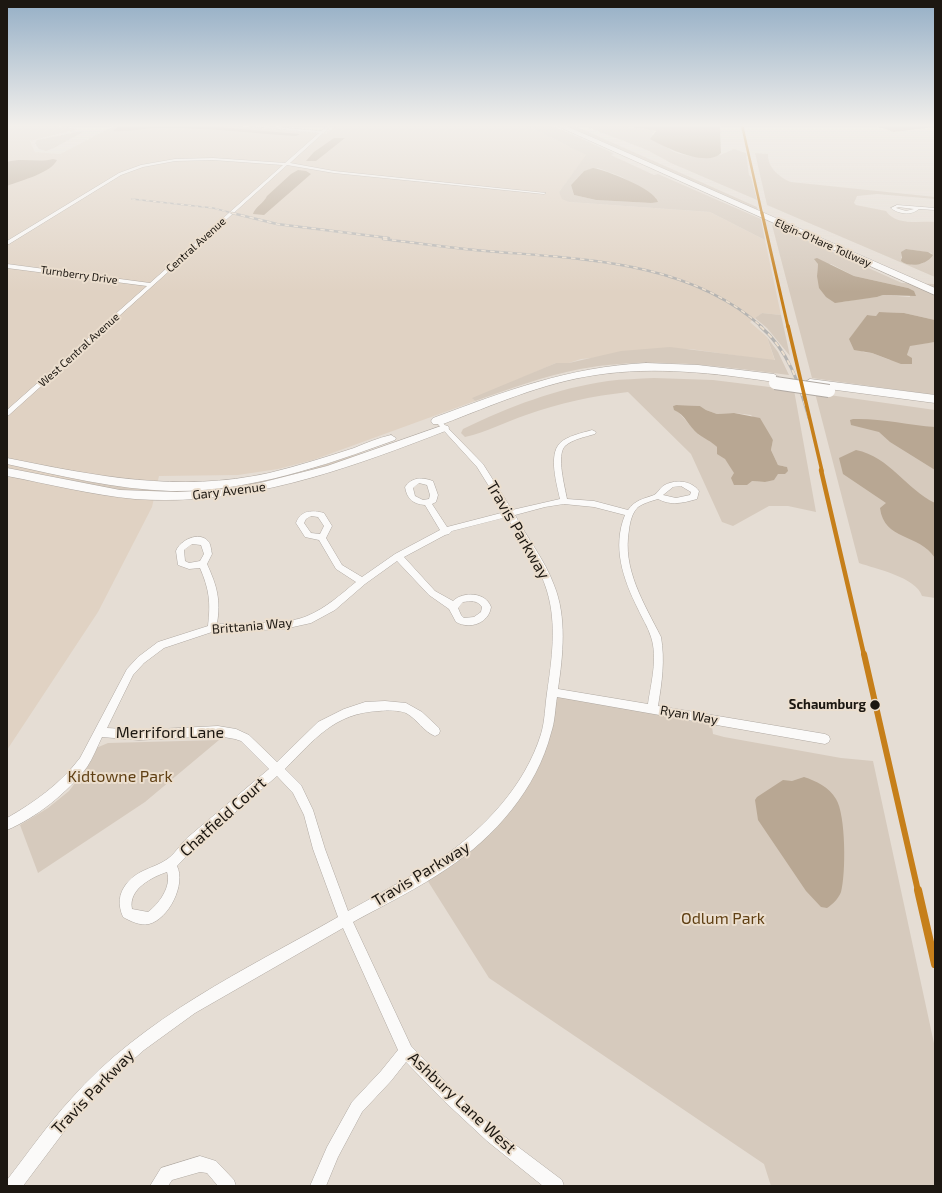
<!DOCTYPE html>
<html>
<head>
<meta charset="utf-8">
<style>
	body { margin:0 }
	#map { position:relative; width:942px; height:1193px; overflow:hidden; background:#e5ddd4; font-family:"Exo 2",sans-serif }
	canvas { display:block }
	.frame { position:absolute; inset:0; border:8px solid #1c1711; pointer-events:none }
</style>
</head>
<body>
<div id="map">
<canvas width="942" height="1193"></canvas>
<div class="frame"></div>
</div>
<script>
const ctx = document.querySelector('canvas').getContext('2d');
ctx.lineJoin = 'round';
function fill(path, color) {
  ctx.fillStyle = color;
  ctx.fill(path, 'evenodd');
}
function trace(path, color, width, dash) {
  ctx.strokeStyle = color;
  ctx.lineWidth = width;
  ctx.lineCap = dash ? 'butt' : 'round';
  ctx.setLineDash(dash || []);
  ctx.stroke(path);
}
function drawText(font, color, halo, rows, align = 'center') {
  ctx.font = font + ' "Exo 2",sans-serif';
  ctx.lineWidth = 4;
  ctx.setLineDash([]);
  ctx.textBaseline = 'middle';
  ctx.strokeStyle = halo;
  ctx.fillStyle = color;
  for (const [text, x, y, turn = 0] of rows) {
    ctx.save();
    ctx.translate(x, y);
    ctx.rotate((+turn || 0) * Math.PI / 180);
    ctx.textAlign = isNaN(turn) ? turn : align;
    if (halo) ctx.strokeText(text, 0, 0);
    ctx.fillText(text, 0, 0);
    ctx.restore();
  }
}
fill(new Path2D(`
	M7 125H49L79 129 30 141 35 152 60 154 116 125H228L326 134 337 125H526L587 155 559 192 569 202 710 212 765 240 781 315 762 313 750 322 767 337 775 361 690 349 581 359 569 363H556L473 399 475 401 313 460 278 469 238 475 159 476 152 507 98 612 7 750Z`), '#e0d2c3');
fill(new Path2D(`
	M526 125H551L611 152 614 154 611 155 654 175 658 174 761 219 765 240 710 212 569 202 562 199 559 192 586 155ZM598 168 622 177 656 198 651 203 596 200 574 195 571 185 584 171Z
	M564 125H573L757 207 758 211Z
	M582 125H608L654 130H656L652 134C658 139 663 145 669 149 682 158 705 157 720 155L734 149 746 153 749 175 751 177 757 200 671 163 647 150Z
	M77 132H83L54 148 46 151 39 149 35 143 37 140Z
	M755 153 768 154C767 167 780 178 791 182L935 197V199L877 194 857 196 854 203 856 205 886 211C896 226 919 221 935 222V277L767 205ZM906 249 932 253 923 263 912 265 901 258Z
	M772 225 902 283 935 284V320L904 313 879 312 876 316 867 315 852 336 863 352 872 353 890 360 907 355 910 345 935 342V395L812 378ZM818 264H831L854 276 908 288 910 297 883 295 877 297 858 299 843 302 817 276Z
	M762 313 781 315 790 356 767 328 755 318Z
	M767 337 778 352 789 375C716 366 653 356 580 369 544 376 509 389 475 401L472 398 556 363H569L621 351 670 347 775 360Z
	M654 378 713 380 794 390 816 512 788 506H769L733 526 722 522 691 454 628 392C593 396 559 403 526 415 505 422 487 432 465 437L461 433 463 429C508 407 558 388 608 381 623 379 638 379 654 378ZM676 405 700 406 706 410 717 414 734 413 751 415 773 440 771 450 778 465 787 467 785 474H778L765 482 752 481 735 473 717 447 709 439 699 435 673 406Z
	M815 393 935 410V598L922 596C916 577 876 569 859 563Z
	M367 451C350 457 334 466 316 471 257 489 192 496 130 491 102 488 74 481 46 476L142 489 239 485 302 472Z
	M552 692 711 719 713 734 724 737 841 758 873 761 935 1048V1186H771L764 1164 489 978 424 875 473 842 531 772Z
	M219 740 145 802 38 873 20 825 48 808 69 791 84 771 96 748 108 743Z`), '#d6cabd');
fill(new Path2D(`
	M120 125H195L300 134 296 136C250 133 203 127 156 128 141 129 128 132 113 131Z
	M608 125H721L720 129 721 153C707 168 664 147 650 139L656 131 654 130Z
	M873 125H935V127L894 132Z
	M334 138H345L316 161H306L314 152Z
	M53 159 57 160C51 173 22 180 7 186V162C22 157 38 163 53 159Z
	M593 168C606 170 655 189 658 202L651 203 596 200 574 195 571 185 584 171Z
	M298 170 306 171 311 174 264 215 253 214C255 207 264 203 267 196L291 174Z
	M906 249 928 252 933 255C927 265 910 268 901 261L902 257 901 252Z
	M817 258 854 276 908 288 914 291 916 296 883 295 877 297 835 303 826 297 819 288 817 276 818 264 814 259Z
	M879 312 904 313 935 320V342L910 346 907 355 912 358V364H901L872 353 854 350 849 339 867 315 876 316Z
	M676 405 700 406 706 410 717 414 734 413 760 418 773 440 771 450 778 465 787 467 788 471 785 474H778L774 480 765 482 752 481 747 485H734L731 478 734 473 725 459 717 454V447C711 441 705 439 698 434 689 427 685 414 674 410L673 406Z
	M853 419C880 418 908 425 935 427V470L890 442 879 432 851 425 850 420Z
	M856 450C890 457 906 489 935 503V558C919 533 884 541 880 508L886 503 843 474 839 458Z
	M804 777C816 781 829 787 836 799 846 815 846 874 841 892 839 898 832 905 827 908L821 907 806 891 758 820 755 800 757 797 783 780 792 781Z`), '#b8a793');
const minor = new Path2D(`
	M238 125H256L321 131 328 125H332L290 163 334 171 546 193 544 194 334 173 287 165 9 415 7 416V410L147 286 7 268V264L150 283 283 165 213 160 175 161 143 167 121 175 9 244H7V241L119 173 141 165 175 159 213 158 285 163 319 133Z
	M897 205 935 208V210L919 209C911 216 898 214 891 208ZM898 207 914 209 906 211 896 208Z
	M438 419 440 420 483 464 512 510 560 499C557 485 548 455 560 443 567 436 582 433 592 430L596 432 595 434C585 437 573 439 565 446 556 455 565 487 567 499L594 501 628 510C635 500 643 499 654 495 658 493 659 489 663 486 674 479 691 480 699 491L697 499C683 503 671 506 658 499 651 501 644 503 638 507 632 513 630 522 629 530 622 569 644 603 661 637 665 660 662 682 658 706L825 734 829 736 830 739 829 742 825 744 557 697C555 709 555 722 551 733 537 788 495 837 448 868 419 888 384 905 353 922L411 1046 453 1090 497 1131 562 1180 564 1186H543L487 1141 443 1100 406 1062 391 1081 362 1112 338 1157 326 1186H310L327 1147 352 1102 381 1071 398 1050 343 928 195 1013 144 1050 110 1080 81 1109 23 1186H7V1180C28 1153 48 1124 71 1099 143 1017 245 970 338 917L313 849 304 815 293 793 277 776 194 848 177 866C186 884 169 919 149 924 140 926 130 921 123 917 118 905 118 894 127 883 139 869 152 869 166 860 174 855 180 845 187 838 214 815 242 792 269 769L241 741 235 739 218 736 139 740 102 737C97 747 93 758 87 767 68 792 36 818 7 830V818C35 802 60 784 80 758L127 669 138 657 158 642 208 626C211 602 209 589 200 568L189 569 178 565 176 551C180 540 199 531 208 541 211 544 211 550 212 554L207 564C217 586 221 600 217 624 241 623 287 625 307 616 326 608 340 595 356 582L336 569 319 540 305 537 296 523C301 510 312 510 324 513L332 526 326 538 342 565 362 577 395 554 440 530 425 505C413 504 407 499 405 487 412 477 422 477 433 481L438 495 436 502 432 504 447 527 505 512 477 467 436 422V420ZM419 483 427 485 430 495 429 499 423 500 415 496 413 488ZM681 486 691 492 690 495 676 498 663 495 673 487ZM564 504 594 507 625 515C612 547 623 579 638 609 642 618 648 627 651 637 658 658 651 683 648 704L558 689C563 655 567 617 554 585 545 560 527 538 515 515L545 507ZM311 516 318 517 324 526 320 534 311 533 304 523 306 519ZM507 517C520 539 540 566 547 591 557 624 552 659 547 693 545 706 545 721 541 734 525 786 484 829 440 859 431 866 419 871 409 877 389 888 369 900 348 911L325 849 313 810 301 785 285 769C314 740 334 713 379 711 387 710 399 710 406 713 417 719 424 732 435 736L439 734 440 731 439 728 422 712 406 703 385 701 365 702 344 709 318 722 277 762 249 735 236 729 218 726 139 730 107 728 133 675 144 663 164 648 212 632 284 629 311 623 335 610 365 584 397 561 429 595 449 609 456 622C470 630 489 623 491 607 486 592 463 591 453 601L435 591 404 557 445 535 449 534 452 531ZM192 544 201 545 204 554 200 561 189 563 185 561 184 550ZM463 602C470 601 478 600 482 607L481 612 474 617 464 618 461 615 458 608ZM167 872C172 886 159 904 148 912L132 909C128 889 152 877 167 872Z
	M200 1156 216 1161 234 1180 236 1186H218L207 1173 200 1172 172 1180 168 1186H150L161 1168Z`);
const secondary = new Path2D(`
	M444 425 448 426 449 428 448 430C347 469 245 507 135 499 92 495 49 484 7 476V468L120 490 177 492 217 490 256 484 327 466Z
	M391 435 396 438 395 440C323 466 249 492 171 491 115 489 61 476 7 464V458C96 476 178 493 269 473 298 466 326 457 354 448 366 443 378 438 391 435Z`);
const motorway = new Path2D(`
	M555 125H564L935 288V295Z
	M646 363 698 365 774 374 780 378 774 382C715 373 655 366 596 375 542 383 493 405 443 424H433L431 421 433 418C506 391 568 367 646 363Z
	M810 379 935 395V403L806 386 804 383Z`);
trace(minor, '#b0a9a2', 1);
trace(secondary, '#b0a9a2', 1);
trace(motorway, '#b0a9a2', 1);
fill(minor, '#fbfaf9');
fill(secondary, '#fbfaf9');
fill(motorway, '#fbfaf9');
const railFar2 = new Path2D(`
	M132 199 213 208 236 214`);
const railFar1 = new Path2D(`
	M232 213 277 224 389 238
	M383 239C417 243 451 248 486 251 580 259 688 260 762 327`);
const rail = new Path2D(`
	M760 326C788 350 799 383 809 418`);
trace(railFar2, '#b5b4b2', 1.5);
trace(railFar1, '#b5b4b2', 2.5);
trace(rail, '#b5b4b2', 3);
trace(railFar2, '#ebdece', 1, [3.5]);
trace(railFar1, '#ebdece', 1.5, [4.5]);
trace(rail, '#ebdece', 2, [5.5]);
const motorwayBridge = new Path2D(`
	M775 383 829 391`);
trace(motorwayBridge, '#b0a9a2', 14, []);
trace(motorwayBridge, '#fbfaf9', 12);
trace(new Path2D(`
	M742 125 762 214`), '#c67f1a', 2.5);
trace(new Path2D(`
	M762 213 788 327`), '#c67f1a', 3);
trace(new Path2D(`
	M788 326 822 471`), '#c67f1a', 3.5);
trace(new Path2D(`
	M821 470 864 655`), '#c67f1a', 4.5);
trace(new Path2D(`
	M864 654 918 891`), '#c67f1a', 6);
trace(new Path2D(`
	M918 890 935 964`), '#c67f1a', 8);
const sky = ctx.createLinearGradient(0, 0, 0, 292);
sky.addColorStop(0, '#95afc6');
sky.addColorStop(0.43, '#f3f0ec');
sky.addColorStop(1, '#f3f0ec00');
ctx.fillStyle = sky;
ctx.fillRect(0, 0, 942, 292);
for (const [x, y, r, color] of [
	[875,705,5.5,"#1c1711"]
]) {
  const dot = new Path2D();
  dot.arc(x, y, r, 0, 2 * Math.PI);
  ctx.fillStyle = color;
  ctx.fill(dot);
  trace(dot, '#ebdece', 1.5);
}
drawText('11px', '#1c1711', '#ebdece', [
	["Elgin-O'Hare Tollway",823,243,24],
	["Central Avenue",196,245,-42],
	["Turnberry Drive",79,275,8],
	["West Central Avenue",79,350,-42]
]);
drawText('13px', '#1c1711', '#ebdece', [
	["Gary Avenue",229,491,-7],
	["Brittania Way",252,626,-5],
	["Ryan Way",689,715,10]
]);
drawText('bold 13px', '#1c1711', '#ebdece', [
	["Schaumburg",866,705]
], 'right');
drawText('16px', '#1c1711', '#ebdece', [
	["Travis Parkway",518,530,60],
	["Merriford Lane",170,733],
	["Chatfield Court",223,817,-42],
	["Travis Parkway",421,874,-31],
	["Travis Parkway",93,1092,-46],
	["Ashbury Lane West",462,1103,43]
]);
drawText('16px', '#604014', '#ebdece', [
	["Kidtowne Park",120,777],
	["Odlum Park",723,919]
]);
</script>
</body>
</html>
